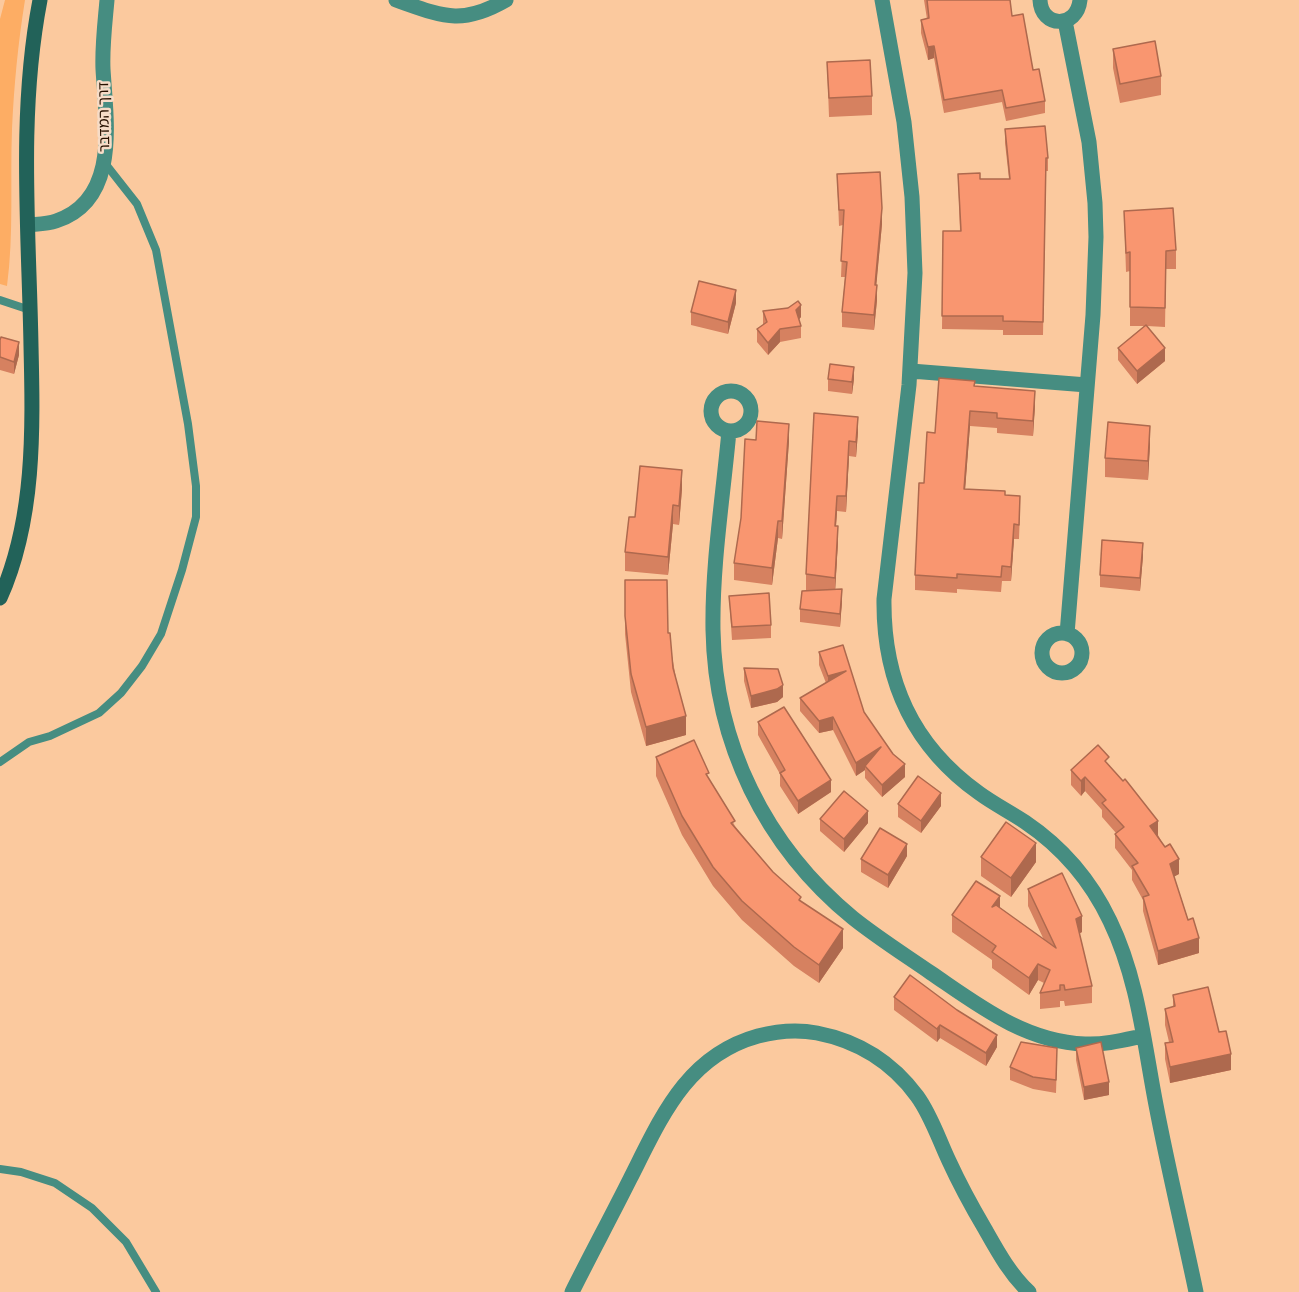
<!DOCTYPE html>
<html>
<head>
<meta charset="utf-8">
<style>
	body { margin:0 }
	canvas { display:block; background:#fbc99e }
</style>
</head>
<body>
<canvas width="1299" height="1292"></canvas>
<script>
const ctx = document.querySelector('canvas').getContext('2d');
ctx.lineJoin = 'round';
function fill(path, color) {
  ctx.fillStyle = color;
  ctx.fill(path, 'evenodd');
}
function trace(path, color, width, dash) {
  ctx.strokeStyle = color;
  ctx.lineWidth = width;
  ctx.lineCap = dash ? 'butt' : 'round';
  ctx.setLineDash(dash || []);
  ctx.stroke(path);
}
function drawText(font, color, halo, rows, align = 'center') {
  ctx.font = font + ' "Playfair Display","Noto Sans Hebrew",serif';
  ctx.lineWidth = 5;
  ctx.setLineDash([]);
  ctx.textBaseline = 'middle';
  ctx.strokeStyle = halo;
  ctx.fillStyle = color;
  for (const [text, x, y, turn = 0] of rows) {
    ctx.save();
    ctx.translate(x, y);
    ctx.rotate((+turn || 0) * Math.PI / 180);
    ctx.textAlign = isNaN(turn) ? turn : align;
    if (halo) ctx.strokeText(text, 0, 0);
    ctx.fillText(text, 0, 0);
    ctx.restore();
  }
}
fill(new Path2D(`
	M5 0H25C18 43 14 86 12 129 10 181 14 234 7 286L0 284V19Z`), '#fdad64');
trace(new Path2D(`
	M0 300 30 310
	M0 762 29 742 50 736 99 713 121 693 142 666 161 634 182 570 196 517V486L188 424 156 250 137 204 104 162
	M0 1169 21 1172 55 1183 92 1208 126 1242 156 1292`), '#468d81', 8);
trace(new Path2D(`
	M396 0C442 16 461 26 506 0
	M882 0 904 122 912 197 915 273 909 385 884 599C883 680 912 745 979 793 994 804 1010 812 1025 822 1062 847 1091 881 1110 921 1138 979 1144 1043 1156 1105 1168 1168 1183 1230 1196 1292
	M1040 0C1041 28 1077 29 1080 0
	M1065 21 1089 142 1095 203 1096 237 1093 315 1067 634
	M28 225C37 224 47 224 56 221 120 200 106 121 103 69 102 46 105 23 107 0
	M911 371 1087 385
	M711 411a20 20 0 1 1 40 0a20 20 0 1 1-40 0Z
	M729 431C723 497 712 564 713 630 715 743 765 846 853 918 878 938 905 955 931 973 978 1005 1025 1042 1085 1044 1105 1045 1124 1040 1143 1036
	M1042 653a20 20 0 1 1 40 0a20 20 0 1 1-40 0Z
	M572 1292C591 1254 611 1217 630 1179 661 1118 686 1056 758 1036 777 1031 797 1029 817 1033 858 1041 892 1062 917 1096 931 1115 939 1140 949 1161 960 1185 972 1207 985 1229 998 1252 1010 1274 1029 1292`), '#468d81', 15);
trace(new Path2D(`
	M0 598C35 520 33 430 31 346 29 231 18 114 40 0`), '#226259', 15);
fill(new Path2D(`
	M924 0H1010L1012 16 1045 101V113L1006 121 1002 102 944 113 934 58 928 60 921 33V20L927 19Z
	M1113 49 1161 76V95L1120 103 1113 68Z
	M827 62 872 96V115L829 117Z
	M1005 129 1048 158V171H1046L1043 335H1003V330L942 329 943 231H960L958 174 980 179H1009L1005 143Z
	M837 174 882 224 876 285 877 300 874 330 842 327V312L845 277H841L843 225 839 226Z
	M1124 211 1176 250V269H1166L1165 327 1147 326 1165 361 1137 384 1118 360V348L1144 326H1130V271L1126 272Z
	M736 303 728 334 691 325V312Z
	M763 311 801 317 799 319 801 326V338L780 342 768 355 757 342V329L763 325Z
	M0 340 19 355 14 374 0 370Z
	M828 379H854L852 394 828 391Z
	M975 386 1035 405 1033 436 997 433V428L970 426 965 489 1005 495 1020 511 1019 539H1014L1011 581H1002L1001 592 957 589V593L915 590V575L924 483 935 433Z
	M814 413 858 432 856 457 849 456 846 512 837 511 836 526 838 541 835 589 842 601 840 627 800 622V609L812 591 806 590V574Z
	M756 440 789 441 782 539 778 538 772 585 734 580V563Z
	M1150 444 1148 480 1105 477V458Z
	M682 489 679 525 673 524 668 575 625 571V552L635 517Z
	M1143 556 1140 591 1100 587V575Z
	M625 580 668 633 686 735 646 746 631 692 625 634Z
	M729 596 771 625V638L732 640Z
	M819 652 864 712 905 777 882 797 865 778V770L856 776 833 730 819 733 800 711V698L826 683 819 665Z
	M744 668 783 697 777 702 751 708 744 681Z
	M758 722 831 792 798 814 780 786V774L758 735Z
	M656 757 709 779 735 826 773 872 801 902 843 948 819 983 794 966 742 920 713 886 682 835 656 776Z
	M1109 765 1158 835 1179 874 1174 876 1199 953 1158 965 1143 911V900L1132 880V870L1115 848V834L1116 833 1102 817V810L1085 791 1081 796 1071 785V770Z
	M898 804 941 806 921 833 898 817Z
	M820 819 868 823 844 852 820 831Z
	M907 856 888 888 861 872V859Z
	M981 857 1036 862 1011 897 981 876Z
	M1028 889 1082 932 1079 934 1092 986V1003L1065 1006 1064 1001H1060V1007L1040 1009V993L1044 983 1038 980 1029 995 992 968V960L952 932V915L1000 908 1044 940 1028 906Z
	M1173 995 1219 1032 1231 1070 1170 1083 1165 1059V1043L1169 1042 1165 1025V1009L1173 1007Z
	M894 997 997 1047 986 1066 940 1038 937 1042 894 1010Z
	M1076 1048 1109 1095 1084 1100 1076 1060Z
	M1057 1060 1056 1093 1033 1089 1010 1080V1067Z`), '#d68160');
fill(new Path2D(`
	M934 46V58L928 60V47Z
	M882 208V224L875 300V285Z
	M877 285V300L874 330V315Z
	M736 290V303L728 334V322Z
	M801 305V317L796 323V310Z
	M780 329V342L768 355V343Z
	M19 342V355L14 374V362Z
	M1165 348V361L1137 384V371Z
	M854 367V379L852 394V382Z
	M1035 391V405L1033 436V421Z
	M970 411V426L964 504V489Z
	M858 417V432L856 457V442Z
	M789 424V441L782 539V521Z
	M1150 426V444L1148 480V461Z
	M849 441V456L846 512V496Z
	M682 470V489L679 525V506Z
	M837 496V511L835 541V526Z
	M673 505V524L668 575V557Z
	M778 521V538L772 585V568Z
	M1014 524V539L1011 581V567Z
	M838 526V541L835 594V578Z
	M1143 543V556L1140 591V578Z
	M842 589V601L840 627V614Z
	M846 671 828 689V676Z
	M783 685V697L777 702 751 708V696Z
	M686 716V735L646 746V727Z
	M833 717V730L819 733V721Z
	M881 747 865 766V770L856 776V763Z
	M905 764V777L882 797V785Z
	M1085 777V791L1081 796V781Z
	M831 780V792L798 814V801Z
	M941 793V806L921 833V821Z
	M868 811V823L844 852V839Z
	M1158 821V835L1150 841V826Z
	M1036 843V862L1011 897V878Z
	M907 844V856L888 888V875Z
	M1179 859V874L1170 879V864Z
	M1000 896V912L992 907Z
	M1082 916V932L1076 935V919Z
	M843 929V948L819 983V965Z
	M1199 938V953L1158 965V951Z
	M1038 964V980L1029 995V978Z
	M940 1025V1038L937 1042V1029Z
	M997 1035V1047L986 1066V1053Z
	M1231 1054V1070L1170 1083V1067Z
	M1109 1082V1095L1084 1100V1087Z`), '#ae694e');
const building = new Path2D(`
	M927 0H1010L1012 16 1023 14 1033 70 1039 69 1045 101 1006 108 1002 90 944 100 934 46 928 47 921 20 929 18Z
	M1155 41 1161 76 1120 84 1113 49Z
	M870 60 872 96 829 98 827 62Z
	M1045 126 1048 158H1046L1043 322 1003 321V316H942L943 231H961L958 174 980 173V179H1010L1005 129Z
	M880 172 882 208 875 285H877L874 315 842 312 847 262 841 261 844 210H839L837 174Z
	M1173 208 1176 250 1166 251 1165 308 1130 307V252L1126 253 1124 211Z
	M699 281 736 290 728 322 691 312Z
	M798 301 801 305 796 310 801 326 780 329 768 343 757 329 767 322 763 311 788 308Z
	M1146 325 1165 348 1137 371 1118 348Z
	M1 337 19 342 14 362 0 357V340Z
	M830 364 854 367 852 382 828 379Z
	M939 378 975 381 974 386 1035 391 1033 421 997 418V413L970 411 964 489 1005 491V495L1020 496 1019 525 1014 524 1011 567 1002 566 1001 577 957 574V578L915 575 919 483H924L927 432 935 433Z
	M814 413 858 417 856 442 849 441 846 496H837L835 526H838L835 578 806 574Z
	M757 421 789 424 782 521H778L772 568 734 563 741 518 745 439 756 440Z
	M1108 422 1150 426 1148 461 1105 458Z
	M640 466 682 470 679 506 673 505 668 557 625 552 629 517H635Z
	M1102 540 1143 543 1140 578 1100 575Z
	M625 580H667L668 633H670L673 668 686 716 646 727 631 674 625 616Z
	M842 589 840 614 800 609 802 591Z
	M769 593 771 625 732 627 729 596Z
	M843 645 864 712 893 754 905 764 882 785 865 766 881 747 856 763 833 717 819 721 800 698 846 671 828 676 819 652Z
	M744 668 778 669 783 685 777 689 751 696Z
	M784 707 831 780 798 801 780 773 785 770 758 722Z
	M694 740 709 773 706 774 735 821 731 823 773 872 801 897 799 900 843 929 819 965 794 947 742 901 713 867 682 816 656 757Z
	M1098 745 1109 757 1105 761 1123 781 1125 779 1158 821 1150 826 1165 847 1170 844 1179 859 1170 864 1188 920 1193 918 1199 938 1158 951 1143 897 1149 895 1132 866 1138 863 1115 834 1124 827 1102 803 1106 800 1085 777 1081 781 1071 770Z
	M918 776 941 793 921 821 898 804Z
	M844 791 868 811 844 839 820 819Z
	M1006 822 1036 843 1011 878 981 857Z
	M880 828 907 844 888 875 861 859Z
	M1062 873 1082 916 1076 919 1092 986 1065 990 1064 985H1060V990L1040 993 1050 970 1038 964 1029 978 992 952 996 946 952 915 976 881 1000 896 992 907 996 905 1056 948 1028 889Z
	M910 975 957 1010 997 1035 986 1053 940 1025 937 1029 894 997Z
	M1208 987 1219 1032 1226 1031 1231 1054 1170 1067 1165 1043 1173 1042 1165 1009 1175 1006 1173 995Z
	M1021 1042 1057 1048 1056 1080 1033 1077 1010 1067Z
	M1101 1042 1109 1082 1084 1087 1076 1048Z`);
fill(building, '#f99670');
trace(building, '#ae694e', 1.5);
drawText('15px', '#271100', '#f6dcc7', [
	["דרך המדבר",104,117,-91]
]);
</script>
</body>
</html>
